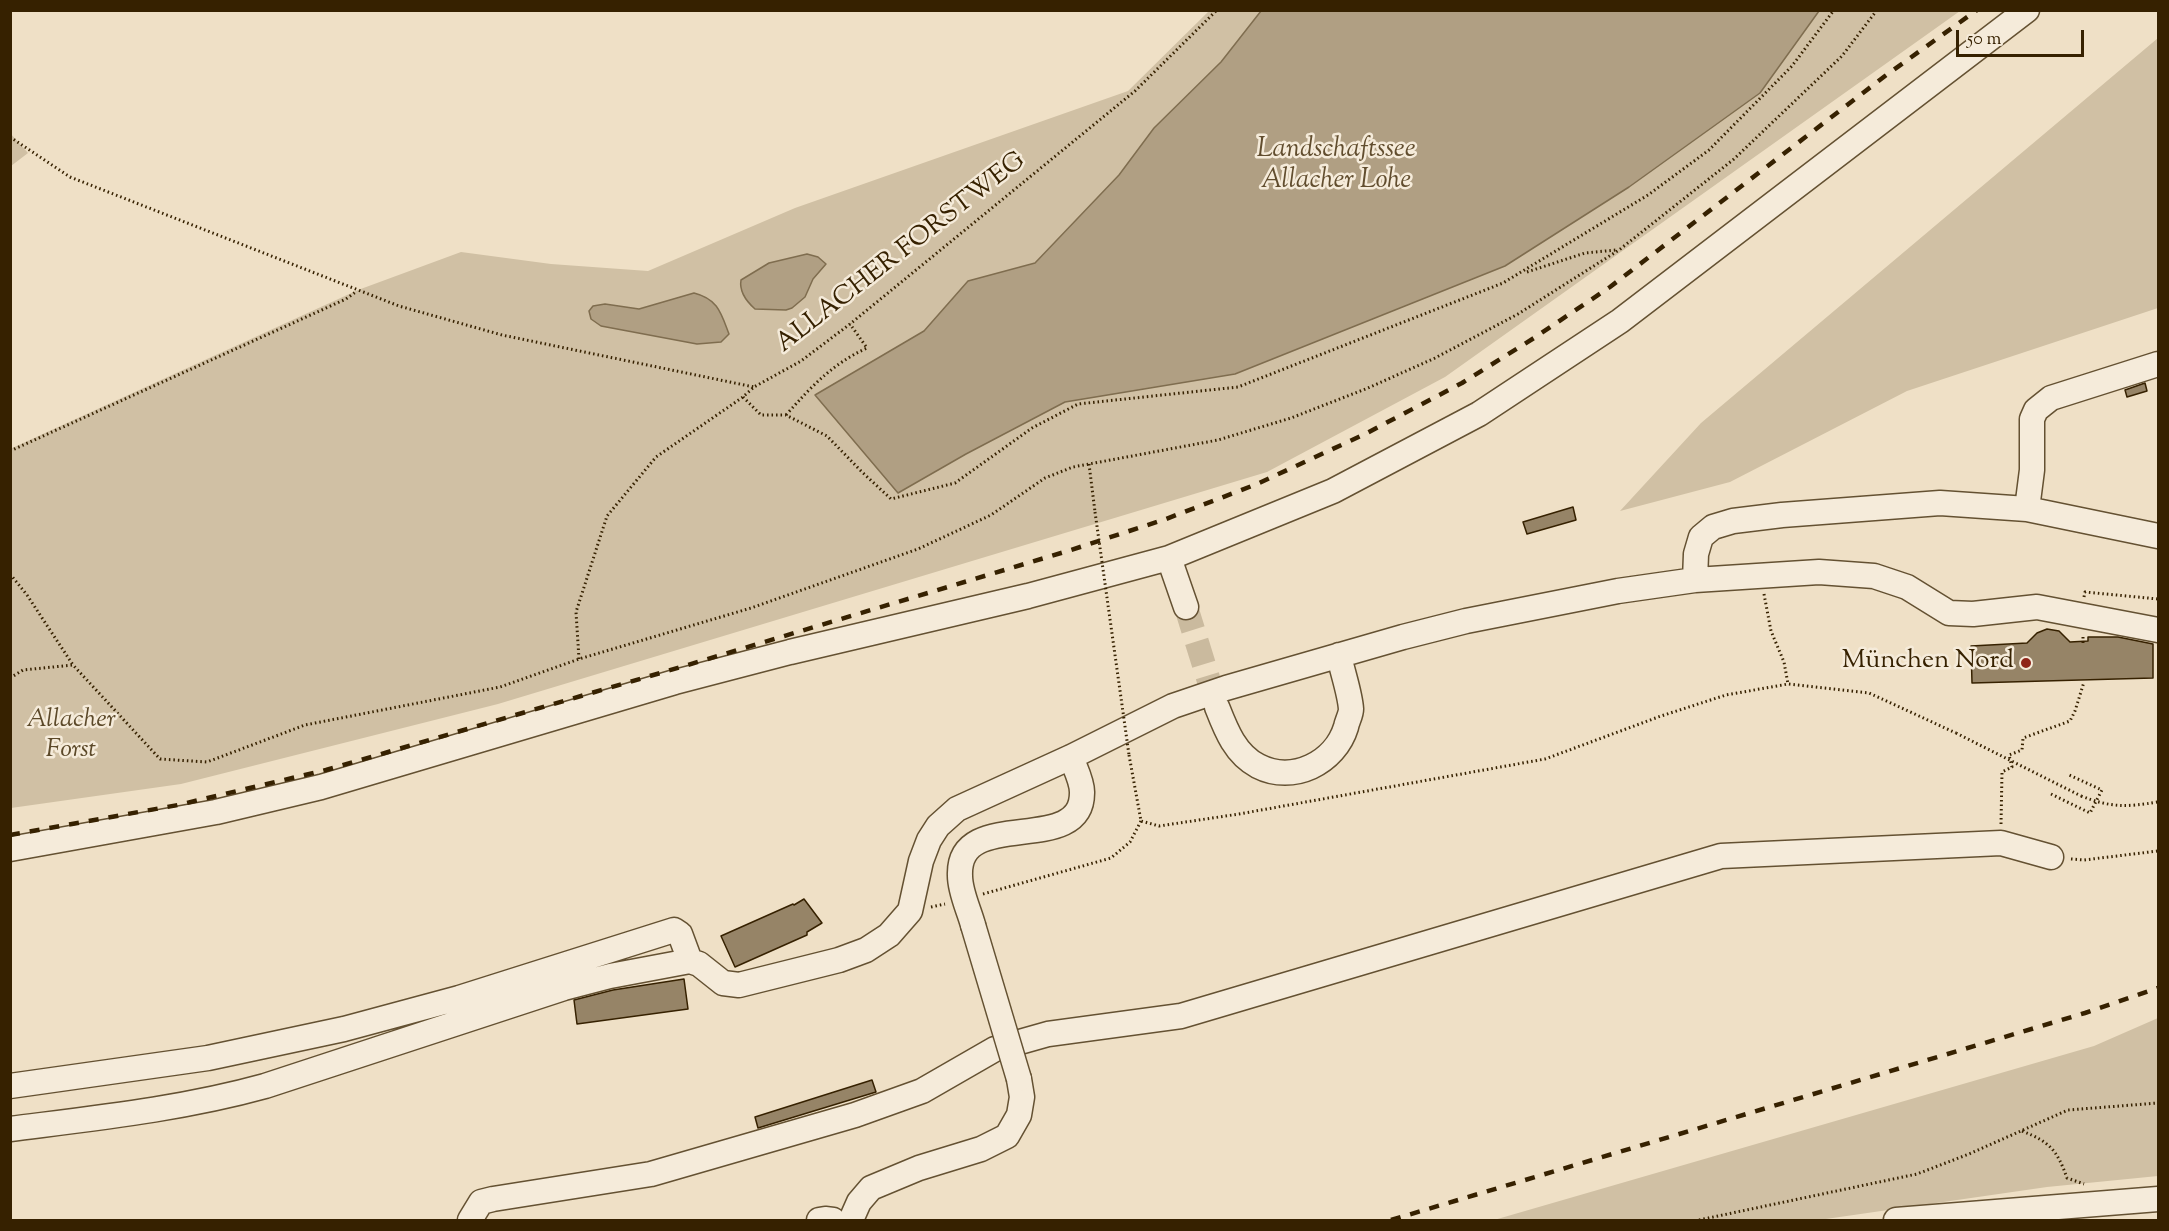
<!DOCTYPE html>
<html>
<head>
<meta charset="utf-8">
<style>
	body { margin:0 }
	#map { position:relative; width:2169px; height:1231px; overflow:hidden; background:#efe0c6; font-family:"Sorts Mill Goudy",serif }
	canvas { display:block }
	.frame { position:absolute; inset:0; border:12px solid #362100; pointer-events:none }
	.scale { position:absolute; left:1956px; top:30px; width:128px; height:27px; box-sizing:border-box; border:3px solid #362100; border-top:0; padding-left:8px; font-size:18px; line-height:21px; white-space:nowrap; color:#362100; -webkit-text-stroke:4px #f5ebda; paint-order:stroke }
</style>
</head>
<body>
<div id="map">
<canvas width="2169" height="1231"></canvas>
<div class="frame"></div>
<div class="scale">50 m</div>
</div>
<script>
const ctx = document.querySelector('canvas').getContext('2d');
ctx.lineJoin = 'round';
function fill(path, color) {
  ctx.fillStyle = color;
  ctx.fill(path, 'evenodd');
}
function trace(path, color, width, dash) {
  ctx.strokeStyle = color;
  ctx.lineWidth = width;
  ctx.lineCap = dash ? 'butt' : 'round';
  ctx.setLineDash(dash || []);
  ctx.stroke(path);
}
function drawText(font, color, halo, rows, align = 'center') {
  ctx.font = font + ' "Sorts Mill Goudy",serif';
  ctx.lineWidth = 5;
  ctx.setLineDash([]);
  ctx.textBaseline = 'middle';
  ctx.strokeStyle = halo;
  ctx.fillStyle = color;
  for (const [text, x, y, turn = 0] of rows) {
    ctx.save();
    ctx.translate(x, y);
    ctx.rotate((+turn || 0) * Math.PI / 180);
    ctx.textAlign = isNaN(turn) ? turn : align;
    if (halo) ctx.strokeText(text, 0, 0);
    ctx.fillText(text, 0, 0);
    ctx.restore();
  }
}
fill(new Path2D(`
	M1209 11H1261L1221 62 1154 128 1119 175 1035 263 968 281 924 331 816 395 898 492 966 454 1065 402 1235 374 1505 266 1629 187 1760 93 1819 11H1960L1445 377 1267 472 498 704 181 784 11 808 10 449 358 290 461 252 551 264 648 271 795 208 1128 91Z
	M2158 38V308L1907 391 1730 482 1620 511 1701 423Z
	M10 133 28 153 11 166H10Z
	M2158 1018V1176L2047 1187 1819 1220H1494L2094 1046Z`), '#d0c0a4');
const water = new Path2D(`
	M1261 11H1819L1760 93 1629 187 1505 266 1235 374 1065 402 966 454 898 493 815 395 924 331 968 281 1035 263 1119 175 1154 128 1221 62Z
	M807 254 818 257 826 264 813 279 805 297 792 308 786 310 755 309C746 301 739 292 741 280L769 263Z
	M694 293C718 299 721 313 729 334L721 342 697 344 601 326 591 319 589 311 593 306 605 304 639 309Z`);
fill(water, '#b09f83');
trace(water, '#7f6d4f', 1.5);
const building = new Path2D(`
	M2145 383 2147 391 2127 397 2125 390Z
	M1573 507 1576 520 1527 534 1523 522Z
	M2047 629 2059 631 2070 642 2088 641V637H2118L2153 644V678L1972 683 1971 646 2027 643 2037 633Z
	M804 899 822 923 807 932V935L735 967 721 936 793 904 794 905Z
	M684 979 688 1009 577 1024 574 1000 613 990Z
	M872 1080 876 1092 758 1128 755 1117Z`);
fill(building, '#968467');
trace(building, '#362100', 1.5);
trace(new Path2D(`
	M1186 607 1217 707`), '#caba9e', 24, [24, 12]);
const minor = new Path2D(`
	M2027 509 2032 470V419L2036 410 2051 398 2158 364
	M1169 558 1186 607
	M1695 580 1696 554 1701 537 1713 527 1733 521 1782 515 1940 503 2027 509 2158 536
	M1217 707C1226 730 1235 754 1258 766 1293 784 1335 763 1346 727 1347 721 1351 715 1351 709 1350 693 1342 671 1339 655
	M10 849 216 812 321 787 675 682 790 652 1028 596 1169 558 1333 491 1479 414 1620 321 2027 10
	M973 925C969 910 960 892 960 876 957 804 1083 859 1082 792 1082 781 1075 768 1071 757
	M10 1086 208 1058 344 1029 459 998 674 930 680 934 690 961
	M10 1129C96 1118 182 1109 265 1086L564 988 610 976 690 961 699 964 723 983 739 985 839 960 866 950 889 935 910 911 921 861 929 840 938 826 957 809 1071 757 1173 706 1226 688 1403 637 1466 621 1618 591 1695 580 1819 572 1874 576 1907 587 1949 613 1973 614 2037 607 2158 630
	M470 1220 481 1202 493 1199 651 1174 855 1115 922 1091 995 1049 1048 1034 1181 1016 1721 856 2001 843 2051 857
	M819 1220 825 1219 833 1220
	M851 1220 859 1202 871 1188 919 1168 981 1149 1007 1136 1019 1115 1022 1097 1019 1079
	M1896 1220 2158 1199`);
trace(minor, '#645132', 27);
trace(new Path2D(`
	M10 137 70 177 399 306 502 335 754 387
	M1527 272 1585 253 1616 250
	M743 397 761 415H786L827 436 862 472 891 499 955 483 1032 428 1078 404 1238 387 1503 283 1648 195 1709 150 1792 66 1834 10
	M786 415C812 386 832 364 867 348L850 324
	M10 451 346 299 357 291
	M1089 464 1095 512
	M10 574 27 595 73 665
	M1764 594 1771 631 1784 662 1788 684
	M2084 597 2085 592 2158 599
	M2083 637V645
	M579 659 576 612 607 516 656 457 743 397 754 387 801 361 850 324 1135 91 1217 10
	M10 678 23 670 73 665 160 759 207 762 305 725 500 687 579 659 751 608 918 549 991 515 1045 478 1073 467 1218 440 1291 418 1368 388 1435 358 1518 314 1619 250 1734 159 1842 56 1877 10
	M1129 755 1141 821 1159 826 1239 814 1545 759 1661 716 1726 695 1788 684 1869 693 1956 733
	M2051 794 2090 813 2102 790 2067 774
	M2081 796C2112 808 2126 807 2158 802
	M2001 824 2002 772 2012 767 2009 755 2022 750 2023 738 2070 721 2075 711 2084 682
	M2071 859 2084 860 2158 851
	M983 894 1111 858 1130 842 1141 821
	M931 907 945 904
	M2022 1131C2050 1142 2057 1150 2067 1178L2084 1184
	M1699 1220 1917 1174 1969 1154 2068 1110 2158 1103`), '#362100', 3, [1.5, 3]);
trace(minor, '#f5ebda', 24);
trace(new Path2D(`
	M10 835 178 805 326 770 681 667 1071 550 1166 519 1257 484 1365 434 1462 383 1534 338 1610 287 1885 76 1977 10
	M1391 1220 2085 1013 2158 988`), '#362100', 4.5, [10, 10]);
const minorBridge = new Path2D(`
	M973 925 1019 1079`);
trace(minorBridge, '#645132', 27, []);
trace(new Path2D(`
	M1095 512 1129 755
	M1956 733 2081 796`), '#362100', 3, [1.5, 3]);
trace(minorBridge, '#f5ebda', 24);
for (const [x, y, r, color] of [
	[2026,663,6,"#8f2418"]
]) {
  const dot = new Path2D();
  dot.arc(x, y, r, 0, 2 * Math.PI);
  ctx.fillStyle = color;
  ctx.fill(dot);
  trace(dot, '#f5ebda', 2);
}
drawText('26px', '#362100', '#f5ebda', [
	["ALLACHER FORSTWEG",902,254,-38]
]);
drawText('26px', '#362100', '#f5ebda', [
	["München Nord",2014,663]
], 'right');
drawText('italic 26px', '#5c4929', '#f5ebda', [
	["Allacher",71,722],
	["Forst",71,752]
]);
drawText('italic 27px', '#614d2e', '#f5ebda', [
	["Landschaftssee",1336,151],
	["Allacher Lohe",1336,182]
]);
</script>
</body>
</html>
